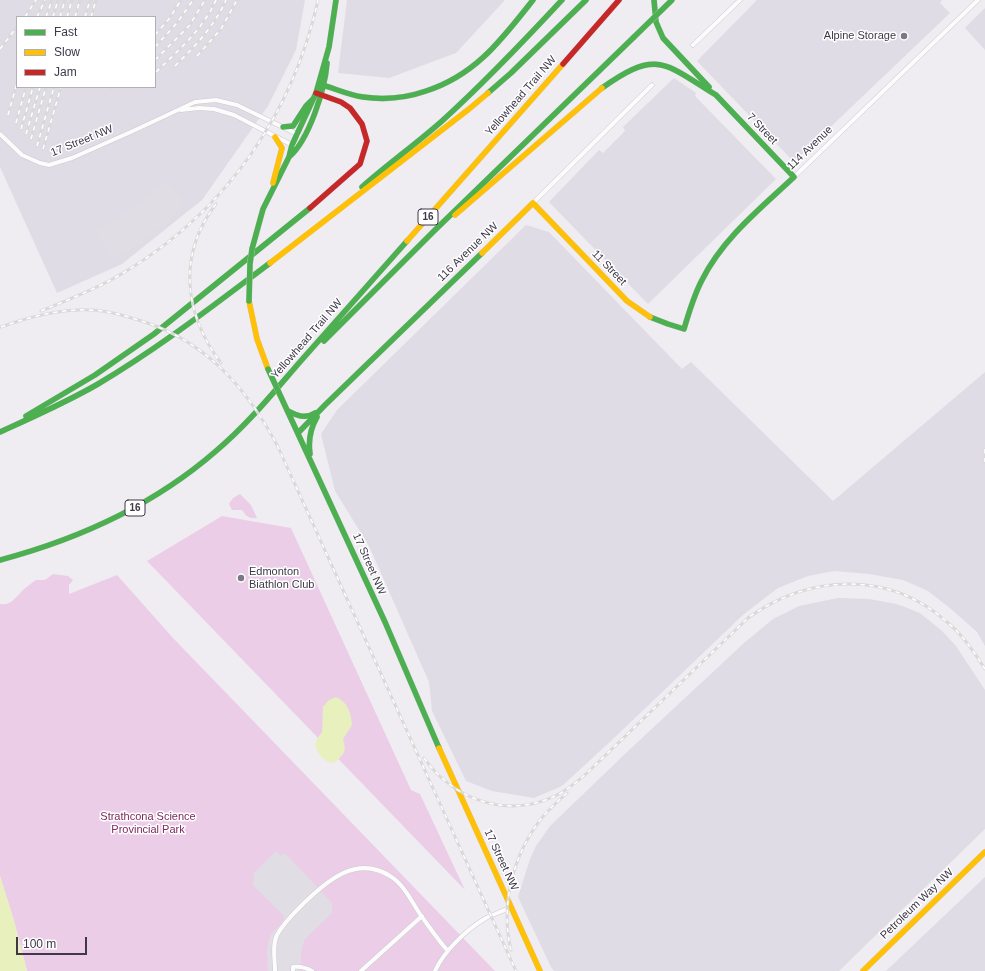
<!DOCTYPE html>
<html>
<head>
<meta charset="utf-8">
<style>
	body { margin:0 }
	#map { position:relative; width:985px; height:971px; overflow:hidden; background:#efedf2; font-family:Arial,sans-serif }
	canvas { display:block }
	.legend { position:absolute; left:16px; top:16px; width:140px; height:72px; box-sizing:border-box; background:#fff; border:1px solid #b2afb6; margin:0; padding:5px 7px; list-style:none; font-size:12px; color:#3e3849 }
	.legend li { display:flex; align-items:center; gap:8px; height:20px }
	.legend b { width:20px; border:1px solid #b2afb6 }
	.scale { position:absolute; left:16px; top:937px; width:71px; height:18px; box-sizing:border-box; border:2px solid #3e3849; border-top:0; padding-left:5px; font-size:12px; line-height:14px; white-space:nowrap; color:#3e3849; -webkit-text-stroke:3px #fff; paint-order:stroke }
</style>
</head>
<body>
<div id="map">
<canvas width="985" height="971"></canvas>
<ul class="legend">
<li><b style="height:5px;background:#4caf50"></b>Fast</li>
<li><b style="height:5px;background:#ffc107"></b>Slow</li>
<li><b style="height:5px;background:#c62828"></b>Jam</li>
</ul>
<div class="scale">100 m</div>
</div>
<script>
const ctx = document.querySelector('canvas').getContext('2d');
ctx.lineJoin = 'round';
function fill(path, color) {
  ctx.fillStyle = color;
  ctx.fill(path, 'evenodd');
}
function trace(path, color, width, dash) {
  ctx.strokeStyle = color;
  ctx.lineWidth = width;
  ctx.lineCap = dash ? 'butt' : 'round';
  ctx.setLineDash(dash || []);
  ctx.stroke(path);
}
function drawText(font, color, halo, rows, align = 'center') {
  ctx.font = font + ' Arial,sans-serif';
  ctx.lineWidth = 3;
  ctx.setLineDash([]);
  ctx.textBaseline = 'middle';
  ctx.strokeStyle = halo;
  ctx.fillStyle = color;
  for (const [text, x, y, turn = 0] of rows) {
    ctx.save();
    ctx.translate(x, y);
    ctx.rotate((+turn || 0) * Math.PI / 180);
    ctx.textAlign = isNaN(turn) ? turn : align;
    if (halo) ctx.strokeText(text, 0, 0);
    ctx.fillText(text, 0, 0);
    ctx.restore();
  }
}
fill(new Path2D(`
	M0 0H305L296 50 268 106 202 200 122 264 57 293 0 167ZM17 17H155V87H17Z
	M347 0H505L456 53 389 78 338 73Z
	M757 0H942L940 3 950 13 798 158 791 159 697 61Z
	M985 8V50L965 28Z
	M674 78 696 93 695 96 776 179 648 304 549 202 599 150 603 153 625 131 623 127Z
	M526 225 549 232 682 369 691 362 833 501 985 372V646L977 632 951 609 928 591 903 580 869 574 834 571 808 576 778 588 744 614 613 739 562 786 534 798 492 791 466 781 432 711 429 682 369 546 335 491 321 434 337 410Z
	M838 598 869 599 897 604 920 613 942 631 956 646 985 690V829L839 971H554L551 967 518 897 530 859 536 846 550 826 627 752 744 643 773 619 799 606Z
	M985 877V971H886Z`), '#dfdce5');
fill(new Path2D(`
	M240 494 251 505 257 518C249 519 246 516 242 510H232L229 504 233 498Z
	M222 516 291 528 411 790 420 794 465 890 147 561Z
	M53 574 68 576 73 580 69 585V594L117 575 173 638 495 971H27L14 921 0 876V604C11 606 16 597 23 590 27 586 32 583 36 580H45Z`), '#eccde7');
fill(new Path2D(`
	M166 181 183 200 181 202 185 207 141 243 115 258H112L95 232 129 211Z
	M276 851 281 856 285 853 332 903V913L305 939 303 944 301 953V971H268L267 951 269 941 271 934 283 922 284 916 253 885 254 873Z`), '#e0dee4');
fill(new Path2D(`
	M336 697C348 702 351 713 352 725L343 739C347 752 344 754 334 763 323 762 319 755 315 745L317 739 322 732 323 707 329 700Z
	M0 876 14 921 27 971H0Z`), '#e8f0be');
const street = new Path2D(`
	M693 45 740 0
	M181 110 199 108 214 109 234 115 294 146
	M0 134 22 155 40 163 49 165 72 158 133 131 195 102 216 100 237 105 299 135
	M794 177 978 0
	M533 203 652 85
	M275 971C275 960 272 945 277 935 284 922 295 912 305 902 328 880 357 855 390 876 405 885 412 903 422 917 430 928 438 940 448 951
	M293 971V967C300 966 305 967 312 971
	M361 971 422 916
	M435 971C444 951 467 929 486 918 494 914 503 911 511 907`);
const fast = new Path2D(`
	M654 0 656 22 663 38 709 87
	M319 84C334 88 348 95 363 97 384 100 406 98 426 91 476 75 502 39 533 0
	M602 88C657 49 664 63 716 95
	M488 93 511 73 586 0
	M283 127 293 126 306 106 313 99
	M289 157C309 140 325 89 327 63
	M362 187C388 164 416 144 442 121 484 83 523 42 562 0
	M252 249 263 209 289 157 292 145 316 93 329 47 336 0
	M650 317 668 324 684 329C689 312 694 295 702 280 723 238 761 208 794 177L716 95
	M324 341 434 231 634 37
	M287 410 385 622 439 748
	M288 411C297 416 306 419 315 413
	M26 416 95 375 154 334 310 208
	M0 432C33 417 67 402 98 384 159 348 214 305 270 263
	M298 433 325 405 482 253
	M310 454C308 440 310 429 317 417
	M0 560C79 539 154 505 216 451 247 425 273 393 299 363 335 322 371 282 407 241`);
const slow = new Path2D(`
	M273 183 282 148 275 137
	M455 215 602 88
	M407 241 563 64
	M482 253 533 203 627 301 650 317
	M270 263 469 109 488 93
	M249 301 257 339 268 369
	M439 748 540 971
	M863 971 985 852`);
const jam = new Path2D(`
	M563 64 619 0
	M310 208 360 164 367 141 362 124 350 108 341 102 316 93`);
trace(street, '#cbc9cf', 5);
trace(fast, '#d3ccdb', 6);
trace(slow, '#d3ccdb', 6);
trace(jam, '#d3ccdb', 6);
trace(street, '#fdfcfd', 4);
trace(fast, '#4caf50', 5.5);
trace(slow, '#ffc107', 5.5);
trace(jam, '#c62828', 5.5);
const rail = new Path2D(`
	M25 17 36 0
	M37 17 45 0
	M46 17 52 0
	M53 17 58 0
	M60 17 65 0
	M67 17 72 0
	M75 17 80 0
	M85 17 90 0
	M91 17 96 0
	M155 35 169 19 181 0
	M155 47 177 23 193 0
	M0 49 17 27
	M197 56 221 29 237 0
	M155 60 189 26 205 0
	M175 66C195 46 214 27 226 0
	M156 72C179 50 203 29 216 0
	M112 88 113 87
	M8 115 17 83
	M16 123 26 87
	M21 129 33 87
	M26 134 40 87
	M31 139 46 87
	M37 146 54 87
	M43 149 61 87
	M216 204C177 255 184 314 221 363
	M41 311C70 299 101 287 128 270 227 209 293 113 318 0
	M1 327C26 318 52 311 78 310 98 309 117 313 135 319 203 338 246 386 278 447L516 971
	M985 449V462
	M424 758C454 800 507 819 555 796 567 790 577 782 587 773L748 618C809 574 889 570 947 622 963 635 974 652 985 669
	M511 950C500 905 513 855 541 819 549 809 558 801 567 793`);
trace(rail, '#dad9da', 3);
trace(rail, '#fff', 1.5, [4.5]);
const fastBridge = new Path2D(`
	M634 37 672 0
	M249 301 250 264 252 249
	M268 369 287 410`);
trace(fastBridge, '#d3ccdb', 6, []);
trace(fastBridge, '#4caf50', 5.5);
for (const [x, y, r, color] of [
	[904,36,4,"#7c7784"],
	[241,578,4,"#7c7784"]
]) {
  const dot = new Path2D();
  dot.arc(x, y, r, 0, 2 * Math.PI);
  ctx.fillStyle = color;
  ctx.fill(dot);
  trace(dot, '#fff', 1.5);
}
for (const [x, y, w] of [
	[428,217,20],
	[135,508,20]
]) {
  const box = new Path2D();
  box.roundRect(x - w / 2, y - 8, w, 16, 3);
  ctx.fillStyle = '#fff';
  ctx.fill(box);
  trace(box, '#3e3849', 1);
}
drawText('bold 10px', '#3e3849', null, [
	["16",428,217],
	["16",135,508]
]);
drawText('11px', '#3e3849', '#fff', [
	["Alpine Storage",896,36],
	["Edmonton",249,572,"left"],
	["Biathlon Club",249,585,"left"]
], 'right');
drawText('11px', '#3e3849', '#fff', [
	["Yellowhead Trail NW",521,96,-49],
	["7 Street",762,129,46],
	["17 Street NW",82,141,-22],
	["114 Avenue",810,148,-44],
	["116 Avenue NW",468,252,-44],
	["11 Street",609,268,46],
	["Yellowhead Trail NW",307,339,-49],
	["17 Street NW",369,564,66],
	["17 Street NW",501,860,65],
	["Petroleum Way NW",917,904,-44]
]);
drawText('11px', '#7d295d', '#fff', [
	["Strathcona Science",148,817],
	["Provincial Park",148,830]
]);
</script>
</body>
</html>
